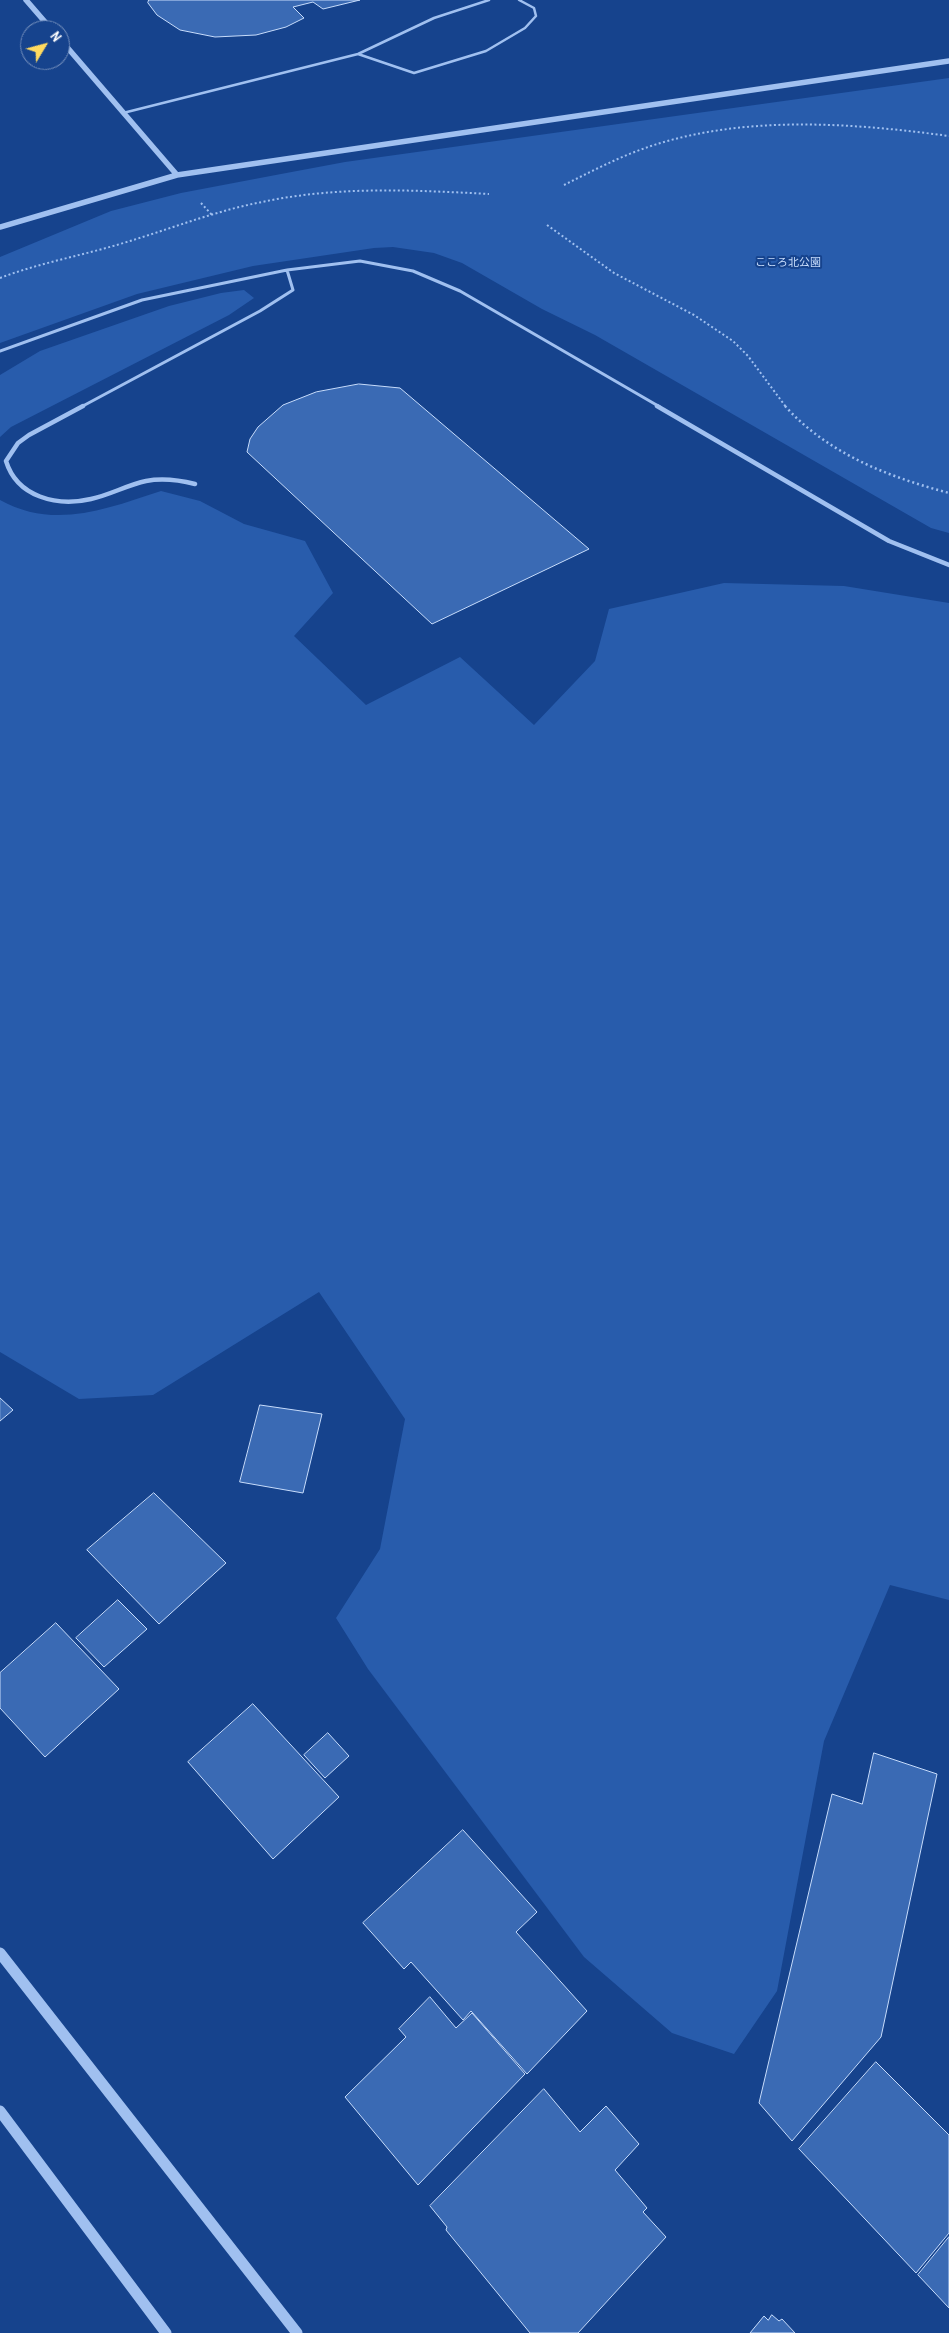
<!DOCTYPE html>
<html>
<head>
<meta charset="utf-8">
<style>
	body { margin:0 }
	#map { position:relative; width:949px; height:2333px; overflow:hidden; background:#16438d; font-family:"Archivo Narrow",sans-serif }
	canvas { display:block }
	.north { position:absolute; left:20px; top:20px; width:50px; height:50px; box-sizing:border-box; background:#16438d; border:1px solid #738ebb; border-radius:50%; rotate:53deg; font-size:14px; font-weight:700; line-height:20px; text-align:center; color:#fff }
	.north::after { content:''; display:block; margin:auto; width:18px; height:22px; background:#ffda5f; clip-path:polygon(50% 0,100% 100%,50% 72%,0 100%) }
</style>
</head>
<body>
<div id="map">
<canvas width="949" height="2333"></canvas>
<div class="north">N</div>
</div>
<script>
const ctx = document.querySelector('canvas').getContext('2d');
ctx.lineJoin = 'round';
function fill(path, color) {
  ctx.fillStyle = color;
  ctx.fill(path, 'evenodd');
}
function trace(path, color, width, dash) {
  ctx.strokeStyle = color;
  ctx.lineWidth = width;
  ctx.lineCap = dash ? 'butt' : 'round';
  ctx.setLineDash(dash || []);
  ctx.stroke(path);
}
function drawText(font, color, halo, rows, align = 'center') {
  ctx.font = font + ' "Archivo Narrow","Noto Sans JP",sans-serif';
  ctx.lineWidth = 4;
  ctx.setLineDash([]);
  ctx.textBaseline = 'middle';
  ctx.strokeStyle = halo;
  ctx.fillStyle = color;
  for (const [text, x, y, turn = 0] of rows) {
    ctx.save();
    ctx.translate(x, y);
    ctx.rotate((+turn || 0) * Math.PI / 180);
    ctx.textAlign = isNaN(turn) ? turn : align;
    if (halo) ctx.strokeText(text, 0, 0);
    ctx.fillText(text, 0, 0);
    ctx.restore();
  }
}
fill(new Path2D(`
	M949 78V533L931 528 595 335 542 309 462 263 434 253 393 247 374 248 253 266 137 294 0 343V257L111 211 181 193 281 174 345 162Z
	M244 290 254 298 229 315 11 427 0 437V375L40 351 169 306 221 293Z
	M161 491 200 501 244 524 305 541 333 593 294 636 366 705 460 657 534 725 595 661 609 609 724 583 844 586 949 603V1600L890 1585 824 1741 777 1991 734 2054 672 2033 584 1957 368 1669 336 1618 380 1549 405 1419 319 1292 153 1395 79 1399 0 1352V500C54 530 106 509 161 491Z`), '#285cac');
const building = new Path2D(`
	M149 0H360L323 9 313 2 293 7 304 18 286 27 256 35 215 37 180 30 157 15 148 3Z
	M359 384 400 388 589 549 432 624 247 452 250 439 258 427 283 405 316 392Z
	M0 1398 13 1410 0 1421Z
	M260 1405 322 1414 303 1493 240 1482Z
	M154 1493 226 1563 159 1624 87 1550Z
	M118 1600 147 1629 104 1667 76 1638Z
	M56 1623 119 1689 45 1757 0 1708V1673Z
	M253 1704 339 1797 273 1859 188 1762Z
	M328 1733 349 1756 325 1778 304 1755Z
	M874 1753 937 1774 881 2037 792 2141 759 2103 832 1794 862 1804Z
	M463 1830 537 1912 516 1932 587 2011 527 2074 471 2011 463 2020 411 1962 404 1969 363 1923Z
	M430 1997 456 2028 472 2013 525 2074 418 2185 345 2097 406 2037 399 2029Z
	M876 2062 949 2135V2233L916 2273 799 2149Z
	M544 2089 580 2132 606 2106 639 2144 615 2170 647 2208 643 2212 666 2237 578 2333H530L446 2230 447 2227 430 2206Z
	M949 2237V2308L918 2275Z
	M772 2315 779 2321 782 2319 795 2333H750L764 2316 768 2320Z`);
fill(building, '#3a6ab4');
trace(building, '#c7dcfb', 1);
trace(new Path2D(`
	M564 185C592 171 621 156 651 146 745 115 852 123 949 136
	M201 203 212 215
	M547 225 614 273 694 315 733 341 748 356 786 407
	M0 278C39 263 80 256 120 244 168 230 214 211 262 202 337 186 413 190 489 194`), '#a0c0f0', 2, [2, 2.5]);
trace(new Path2D(`
	M785 406C828 454 889 477 949 493`), '#a0c0f0', 2.5, [2, 3]);
trace(new Path2D(`
	M358 54 414 73 486 51 525 28 536 16 534 8 519 0
	M123 113 358 54 434 18 489 0`), '#a0c0f0', 2.5);
trace(new Path2D(`
	M0 351 142 300 287 270 360 261 413 271 460 291 660 407
	M81 407 260 311 293 290 287 270`), '#a0c0f0', 3);
trace(new Path2D(`
	M83 406 29 435 18 443 6 461C17 497 57 507 91 499 110 495 127 485 146 481 162 478 179 480 195 484
	M657 406 889 541 949 565`), '#a0c0f0', 4.5);
trace(new Path2D(`
	M26 0 52 30
	M60 39 177 175
	M0 227 177 175 949 61`), '#a0c0f0', 5.5);
trace(new Path2D(`
	M0 1953 297 2333
	M0 2111 166 2333`), '#a0c0f0', 11);
drawText('11px', '#c7dcfb', '#16438d', [
	["こころ北公園",788,263]
]);
</script>
</body>
</html>
